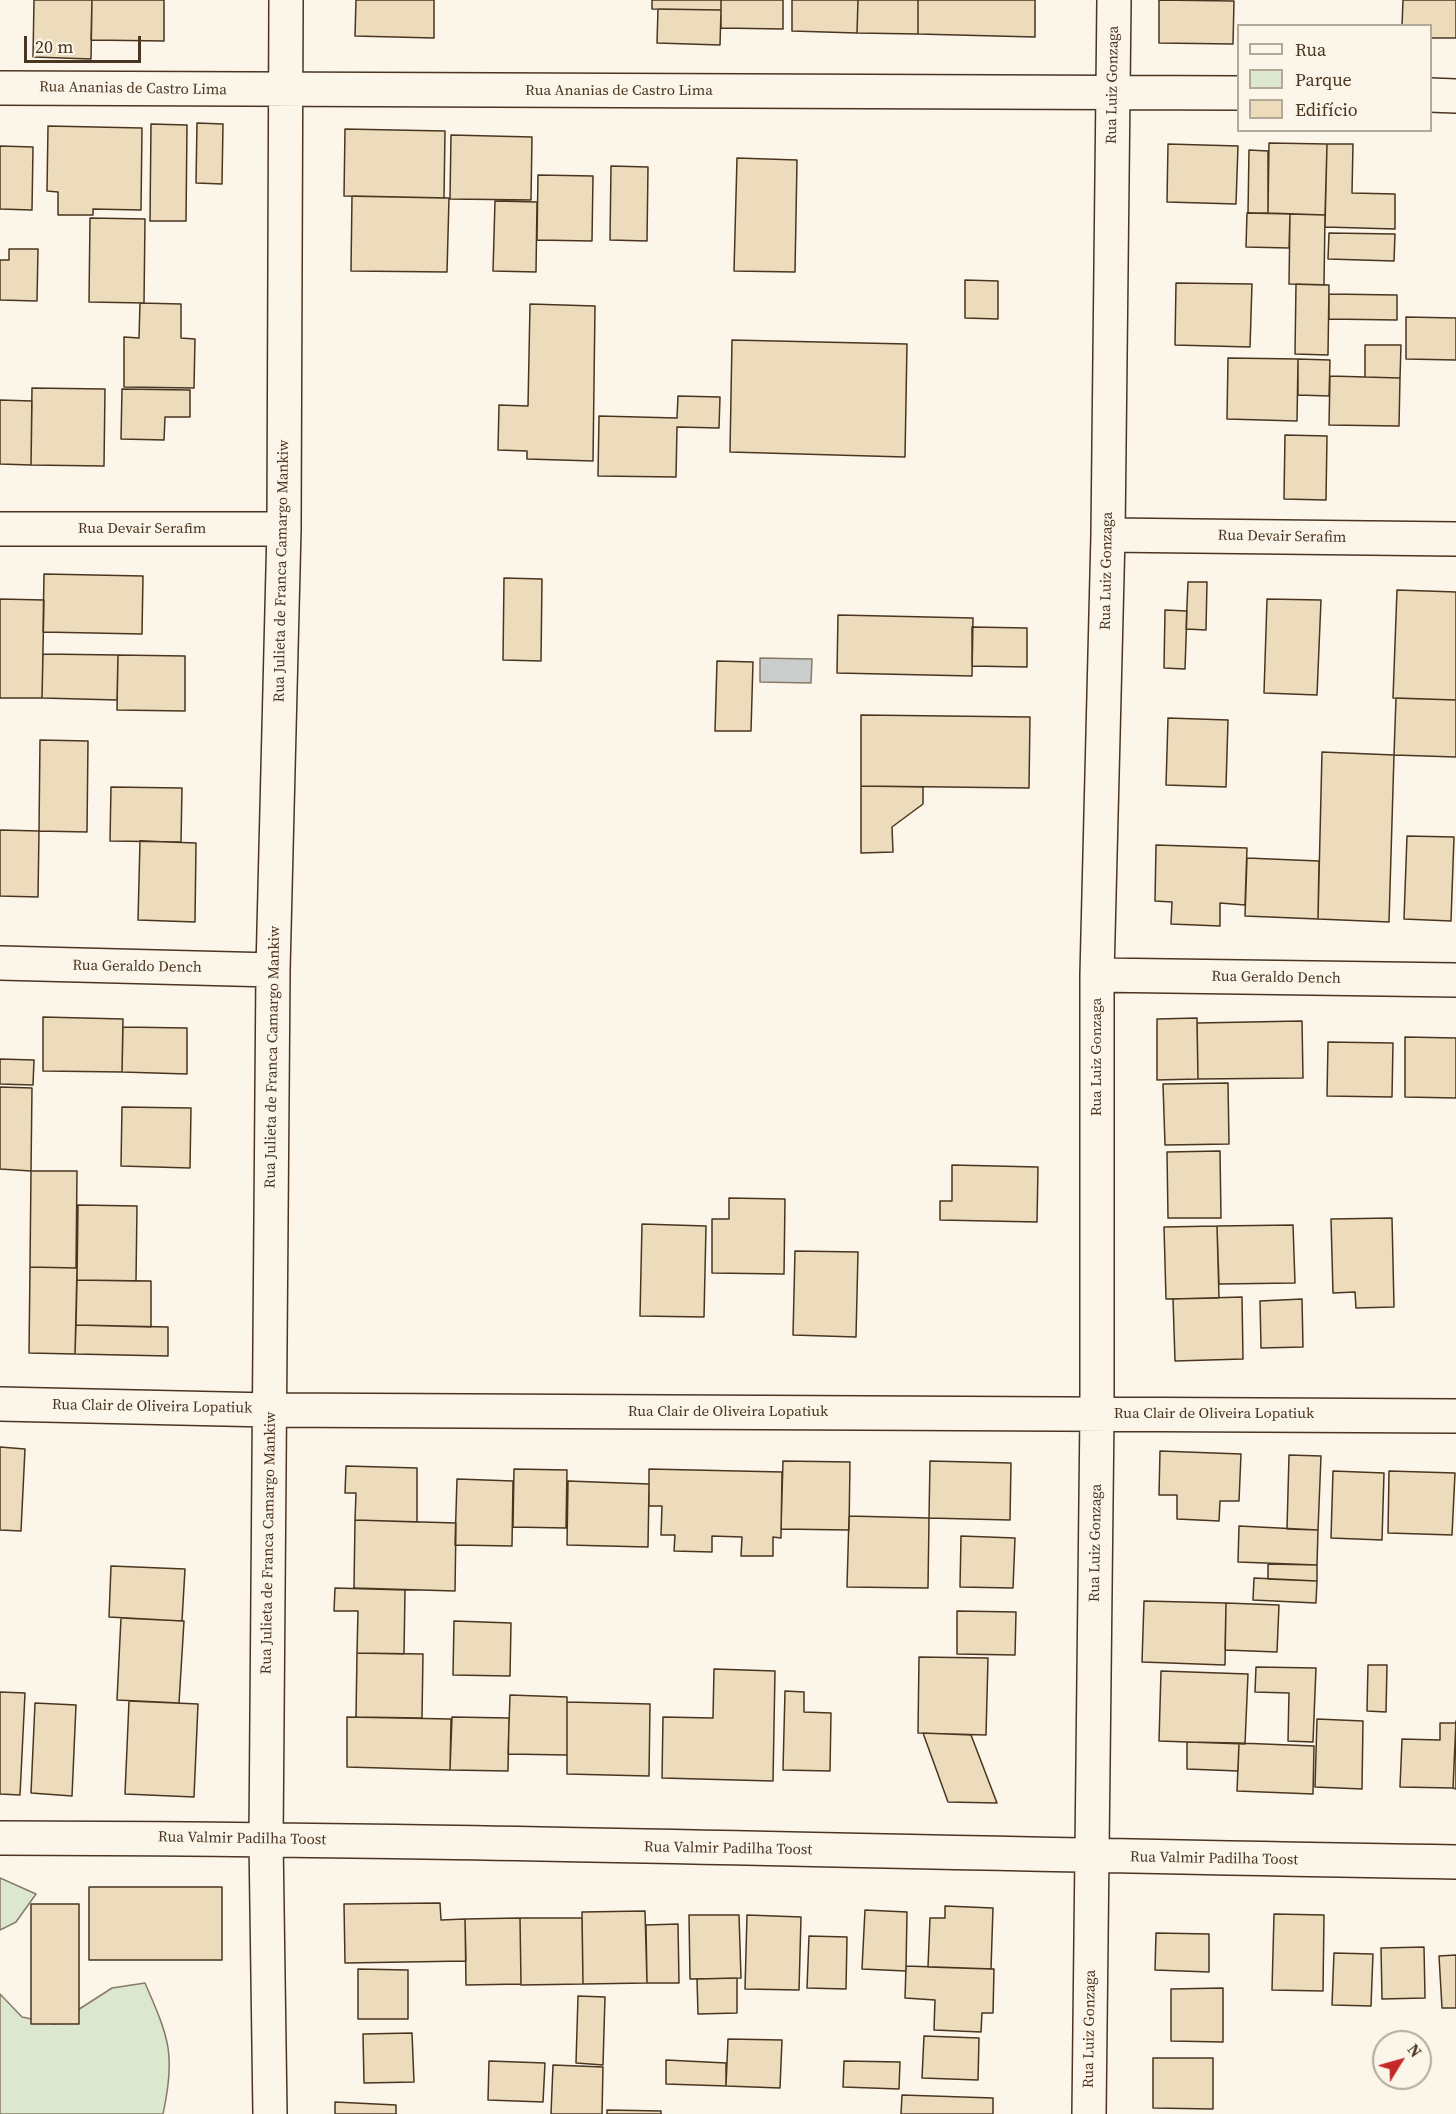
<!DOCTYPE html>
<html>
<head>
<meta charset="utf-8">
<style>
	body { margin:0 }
	#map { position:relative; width:1456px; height:2114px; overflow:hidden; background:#fbf6e9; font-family:"Source Serif 4",serif }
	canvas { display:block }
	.legend { position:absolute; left:1237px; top:24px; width:195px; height:108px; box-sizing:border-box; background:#fbf6e9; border:2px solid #b4a999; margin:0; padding:8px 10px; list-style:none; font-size:18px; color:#4a3520 }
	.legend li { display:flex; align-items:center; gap:12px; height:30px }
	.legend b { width:30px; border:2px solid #b4a999 }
	.north { position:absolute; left:1372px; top:2030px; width:60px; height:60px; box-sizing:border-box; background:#fbf6e9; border:2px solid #b4a999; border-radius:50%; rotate:53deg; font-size:16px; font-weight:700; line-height:24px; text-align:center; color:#4a3520 }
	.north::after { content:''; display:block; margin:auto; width:21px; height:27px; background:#c62828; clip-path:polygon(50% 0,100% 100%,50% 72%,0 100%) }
	.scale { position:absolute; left:24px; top:36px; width:117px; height:27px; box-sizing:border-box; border:3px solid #4a3520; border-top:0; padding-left:8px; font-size:18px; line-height:21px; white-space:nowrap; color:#4a3520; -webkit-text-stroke:4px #fbf6e9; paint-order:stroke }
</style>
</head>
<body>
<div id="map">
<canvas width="1456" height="2114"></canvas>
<ul class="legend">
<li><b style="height:8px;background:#fbf6e9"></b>Rua</li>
<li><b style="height:16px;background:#dce7d0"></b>Parque</li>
<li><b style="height:16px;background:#ecdcbc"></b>Edifício</li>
</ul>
<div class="north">N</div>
<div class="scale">20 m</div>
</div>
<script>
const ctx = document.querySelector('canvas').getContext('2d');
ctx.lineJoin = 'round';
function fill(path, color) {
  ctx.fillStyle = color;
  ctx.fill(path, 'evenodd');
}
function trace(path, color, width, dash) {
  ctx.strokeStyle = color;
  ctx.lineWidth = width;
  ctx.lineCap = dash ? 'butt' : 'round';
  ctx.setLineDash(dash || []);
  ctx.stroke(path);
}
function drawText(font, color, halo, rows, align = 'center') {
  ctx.font = font + ' "Source Serif 4",serif';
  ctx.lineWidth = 4.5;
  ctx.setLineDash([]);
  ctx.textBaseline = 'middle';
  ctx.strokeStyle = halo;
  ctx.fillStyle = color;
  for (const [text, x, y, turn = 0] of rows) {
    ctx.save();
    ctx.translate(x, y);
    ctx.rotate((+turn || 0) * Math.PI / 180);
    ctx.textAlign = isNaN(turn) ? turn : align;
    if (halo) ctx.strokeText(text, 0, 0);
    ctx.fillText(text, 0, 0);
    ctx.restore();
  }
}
const green = new Path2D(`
	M0 1878 36 1894 16 1922 0 1930Z
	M145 1983C169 2038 176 2055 163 2114H0V1994L22 2017 56 2024 112 1988Z`);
fill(green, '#dce7d0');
trace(green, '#887966', 1.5);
const water = new Path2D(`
	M760 658 812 659 811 683 760 682Z`);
fill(water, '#c9cecd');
trace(water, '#887966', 1.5);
const building = new Path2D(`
	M34 0H92L91 59 33 57Z
	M92 0H164V41L91 40Z
	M356 0H434V38L355 36Z
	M652 0H721V10L652 9Z
	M721 0H783V29L721 28Z
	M792 0H858L857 33 792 31Z
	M858 0H918V34L857 33Z
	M918 0H1035V37L918 34Z
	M1159 0 1234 1 1233 44 1159 43Z
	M1403 0H1456V38H1430V26H1402Z
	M658 9 721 10 720 45 657 43Z
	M197 123 223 124 222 184 196 183Z
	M151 124 187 125 186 221H150Z
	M48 126 142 128 141 210 93 209V215H58V192L47 191Z
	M345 129 445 131 444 198 344 196Z
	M451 135 532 137 531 200 450 199Z
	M1269 143 1327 144 1325 215 1268 213Z
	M1168 144 1238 146 1236 204 1167 202Z
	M1327 144H1353L1352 193 1395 194V229L1325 227Z
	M0 146 33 147 32 210 0 209Z
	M1249 150 1268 151V213H1248Z
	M737 158 797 160 795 272 734 271Z
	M611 166 648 167 647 241 610 240Z
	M538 175 593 176 592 241 537 240Z
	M352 196 449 198 447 272 351 271Z
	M495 201 537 202 536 272 493 271Z
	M1247 213 1290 214 1289 248 1246 247Z
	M1290 214 1325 215 1324 285 1289 284Z
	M90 218 145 219 144 303 89 302Z
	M1329 233 1395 234 1394 261 1328 259Z
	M9 249H38L37 301 0 300V260H9Z
	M965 280 998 281V319L965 318Z
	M1176 283 1252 284 1250 347 1175 345Z
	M1296 284 1329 285 1328 355 1295 354Z
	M1329 294 1397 295V320L1329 319Z
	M140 303 181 304V338L195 339 194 388 124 387V337L139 338Z
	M530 304 595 306 593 461 527 459V451L498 450 499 405 528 406Z
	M1406 317 1456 318V360L1406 359Z
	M732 340 907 344 905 457 730 452Z
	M1365 345H1401L1400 378 1365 377Z
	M1228 358 1298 359 1297 421 1227 419Z
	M1298 359 1330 360 1329 396 1298 395Z
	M1330 376 1400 378 1399 426 1329 425Z
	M32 388 105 389 104 466 31 465Z
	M122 389 190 390V417H165L164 440 121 439Z
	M678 396 720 397 719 428 677 427 676 477 598 476 599 416 677 418Z
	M0 400 32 401 31 465 0 464Z
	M1285 435 1327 436 1326 500 1284 499Z
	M44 574 143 576 142 634 43 632Z
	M504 578 542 579 541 661 503 660Z
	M1188 582H1207L1206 630 1186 629Z
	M1397 590 1456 592V700L1393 698Z
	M0 599 44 600 42 698H0Z
	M1267 599 1321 600 1317 695 1264 693Z
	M1165 610 1187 611 1185 669 1164 668Z
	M838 615 973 618 972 676 837 673Z
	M972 627 1027 628V667L972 666Z
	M43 654 118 655 117 700 42 698Z
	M118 655 185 656V711L117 710Z
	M717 661 753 662 751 731H715Z
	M1396 698 1456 700V757L1394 755Z
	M861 715 1030 717 1029 788 861 786Z
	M1168 718 1228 720 1226 787 1166 785Z
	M40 740 88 741 87 832 39 831Z
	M1322 752 1394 755 1389 922 1318 919Z
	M861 786 923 787V804L892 827 893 852 861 853Z
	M111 787 182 788 181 842 110 841Z
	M0 830 39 831 38 897 0 896Z
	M1407 836 1454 837 1451 921 1404 919Z
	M140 841 196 843 195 922 138 920Z
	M1156 845 1247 848 1245 905 1220 903V926L1171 924 1172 902 1155 901Z
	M1247 858 1319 861 1318 919 1245 916Z
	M43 1017 123 1019 122 1072 43 1071Z
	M1197 1018 1198 1079 1157 1080V1019Z
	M1302 1021 1303 1078 1198 1079 1197 1023Z
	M123 1027 187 1028V1074L122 1072Z
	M1405 1037 1456 1038V1098L1405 1097Z
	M1328 1042 1393 1043 1392 1097 1327 1096Z
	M0 1059 34 1060 33 1085 0 1084Z
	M1228 1083 1229 1144 1165 1145 1163 1084Z
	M0 1087 32 1088 31 1171 0 1169Z
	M122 1107 191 1108 190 1168 121 1166Z
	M1220 1151 1221 1218H1168L1167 1152Z
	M952 1165 1038 1167 1037 1222 940 1220V1201H952Z
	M31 1171H77L76 1268 30 1267Z
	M729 1198 785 1199 784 1274 712 1273V1219H729Z
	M78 1205 137 1206 136 1281 77 1280Z
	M1392 1218 1394 1307 1356 1308 1355 1292 1333 1293 1331 1219Z
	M642 1224 706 1226 704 1317 640 1316Z
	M1293 1225 1295 1283 1219 1284 1217 1226Z
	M1217 1226 1219 1298 1166 1299 1164 1227Z
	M795 1251 858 1252 856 1337 793 1335Z
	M30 1267 77 1268 75 1354 29 1353Z
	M77 1280 151 1281V1327L76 1325Z
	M1242 1297 1243 1359 1175 1361 1173 1299Z
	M1302 1299 1303 1347 1261 1348 1260 1301Z
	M76 1325 168 1327V1356L75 1354Z
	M0 1447 25 1449 21 1531 0 1530Z
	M1160 1451 1241 1454 1239 1501H1220L1219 1521 1177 1519V1495H1159Z
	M1289 1455 1321 1456 1318 1530 1287 1529Z
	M783 1461 850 1462 849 1530 781 1529Z
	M930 1461 1011 1463 1010 1520 929 1518Z
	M346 1466 417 1468V1522L355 1520 356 1493H345Z
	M514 1469 567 1470 566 1528 513 1527Z
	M649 1469 782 1472 781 1538 773 1537V1556H741L742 1537 712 1536V1552L674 1551 675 1535H661L662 1506H649Z
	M1333 1471 1384 1473 1382 1540 1331 1538Z
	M1389 1471 1455 1473 1452 1535 1388 1533Z
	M457 1479 513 1481 512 1546 455 1545Z
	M568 1481 649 1484 648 1547 567 1545Z
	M849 1516 929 1518 928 1588 847 1587Z
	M355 1520 456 1523 455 1591 354 1588Z
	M1239 1526 1318 1530 1317 1565 1238 1562Z
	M961 1536 1015 1538 1013 1588 960 1587Z
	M1268 1564 1317 1565V1581L1268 1579Z
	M111 1566 185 1569 182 1621 109 1617Z
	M1254 1578 1317 1581 1316 1603 1253 1600Z
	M335 1588 405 1590 404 1654 357 1653 358 1611H334Z
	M1144 1601 1226 1603 1225 1665 1142 1662Z
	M1226 1603 1279 1605 1277 1652 1225 1650Z
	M957 1611 1016 1612 1015 1655 957 1654Z
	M121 1618 184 1621 179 1703 117 1700Z
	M454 1621 511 1623 510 1676 453 1675Z
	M357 1653 423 1654 422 1718 356 1717Z
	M919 1657 988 1658 986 1735 918 1733Z
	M1368 1665H1387L1386 1712 1367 1711Z
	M1256 1667 1316 1668 1313 1742 1288 1741 1289 1693 1255 1692Z
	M714 1669 775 1671 773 1781 662 1778 663 1717 713 1718Z
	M1161 1671 1248 1674 1245 1744 1159 1741Z
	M785 1691 804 1692V1712L831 1713 830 1771 783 1770Z
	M0 1692 25 1693 20 1795 0 1794Z
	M510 1695 567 1697V1755L508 1754Z
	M129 1701 198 1704 194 1797 125 1794Z
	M567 1702 650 1704 649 1776 567 1774Z
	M35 1703 76 1705 72 1796 31 1793Z
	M347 1717 451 1719 450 1770 347 1767Z
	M452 1717 509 1718 508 1771 450 1770Z
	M1317 1719 1363 1721 1362 1789 1315 1787Z
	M1456 1721V1789L1453 1788Z
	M1440 1723H1456L1453 1788 1400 1787 1402 1739 1440 1740Z
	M923 1733 971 1735 997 1803 948 1802Z
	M1187 1742 1239 1743 1238 1771 1187 1769Z
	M1239 1743 1314 1746 1313 1794 1237 1791Z
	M89 1887H222V1960H89Z
	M440 1903 441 1920 465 1919 466 1961 345 1963 344 1904Z
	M31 1904H79V2024H31Z
	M945 1906 993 1908 991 1969 928 1967 930 1918H945Z
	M865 1910 907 1912 906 1971 862 1969Z
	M645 1911 647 1983 583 1984 582 1912Z
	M1274 1914 1324 1915 1323 1991 1272 1990Z
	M689 1915H739L741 1978 690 1979Z
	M747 1915 801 1917 799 1990 745 1989Z
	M520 1918H582L583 1984 521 1985Z
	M520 1918 521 1984 466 1985 465 1919Z
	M678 1924 679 1983H647L646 1925Z
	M1156 1933 1209 1934V1972L1155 1970Z
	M809 1936 847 1937 846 1989 807 1988Z
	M1424 1947 1425 1998 1382 1999 1381 1948Z
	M1334 1953 1373 1954 1371 2006 1332 2005Z
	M1456 1955V2008H1442L1439 1956Z
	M906 1966 994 1969 993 2013H982L981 2032 934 2030 935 2000 905 1998Z
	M358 1969 408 1970V2019H358Z
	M737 1978V2013L698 2014 697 1979Z
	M1223 1988V2042L1171 2041V1989Z
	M578 1996 605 1997 603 2065 576 2063Z
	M412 2033 414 2082 364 2083 363 2034Z
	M924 2036 979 2038 978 2080 922 2078Z
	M728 2039 782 2040 780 2088 726 2086Z
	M1153 2058H1213V2109L1153 2108Z
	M666 2060 726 2063V2086L666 2084Z
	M489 2061 545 2063 543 2102 488 2100Z
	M844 2061 900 2062 899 2089 843 2087Z
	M553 2065 603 2067 602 2114H551Z
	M902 2095 993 2098V2114H901Z
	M335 2102 396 2105V2114H335Z
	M607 2110 661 2111V2114H607Z`);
fill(building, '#ecdcbc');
trace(building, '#4a3520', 1.5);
const minor = new Path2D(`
	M0 88 1238 93
	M1430 95 1456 96
	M0 529H284
	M1108 535 1456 539
	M0 963 273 970
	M1097 975 1456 980
	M0 1404 270 1410 1456 1416
	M0 1838C485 1839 971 1855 1456 1862
	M270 2114 266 1839 273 970 284 529 286 0
	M1089 2114 1097 1413V975L1108 535 1114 0`);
trace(minor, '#4a3520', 36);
trace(minor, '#fbf6e9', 33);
drawText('15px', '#4a3520', '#fbf6e9', [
	["Rua Luiz Gonzaga",1113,85,-89],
	["Rua Ananias de Castro Lima",133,89,1],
	["Rua Ananias de Castro Lima",619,91],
	["Rua Devair Serafim",142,529],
	["Rua Devair Serafim",1282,537,1],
	["Rua Julieta de Franca Camargo Mankiw",282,571,-89],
	["Rua Luiz Gonzaga",1107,571,-89],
	["Rua Geraldo Dench",137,967,1],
	["Rua Geraldo Dench",1276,978,1],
	["Rua Julieta de Franca Camargo Mankiw",273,1057,-89],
	["Rua Luiz Gonzaga",1097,1057,-90],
	["Rua Clair de Oliveira Lopatiuk",152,1407,1],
	["Rua Clair de Oliveira Lopatiuk",728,1412],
	["Rua Clair de Oliveira Lopatiuk",1214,1414],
	["Rua Julieta de Franca Camargo Mankiw",269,1543,-89],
	["Rua Luiz Gonzaga",1096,1543,-89],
	["Rua Valmir Padilha Toost",242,1839,1],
	["Rua Valmir Padilha Toost",728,1849,1],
	["Rua Valmir Padilha Toost",1214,1859,1],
	["Rua Luiz Gonzaga",1090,2029,-89]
]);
</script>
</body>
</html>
